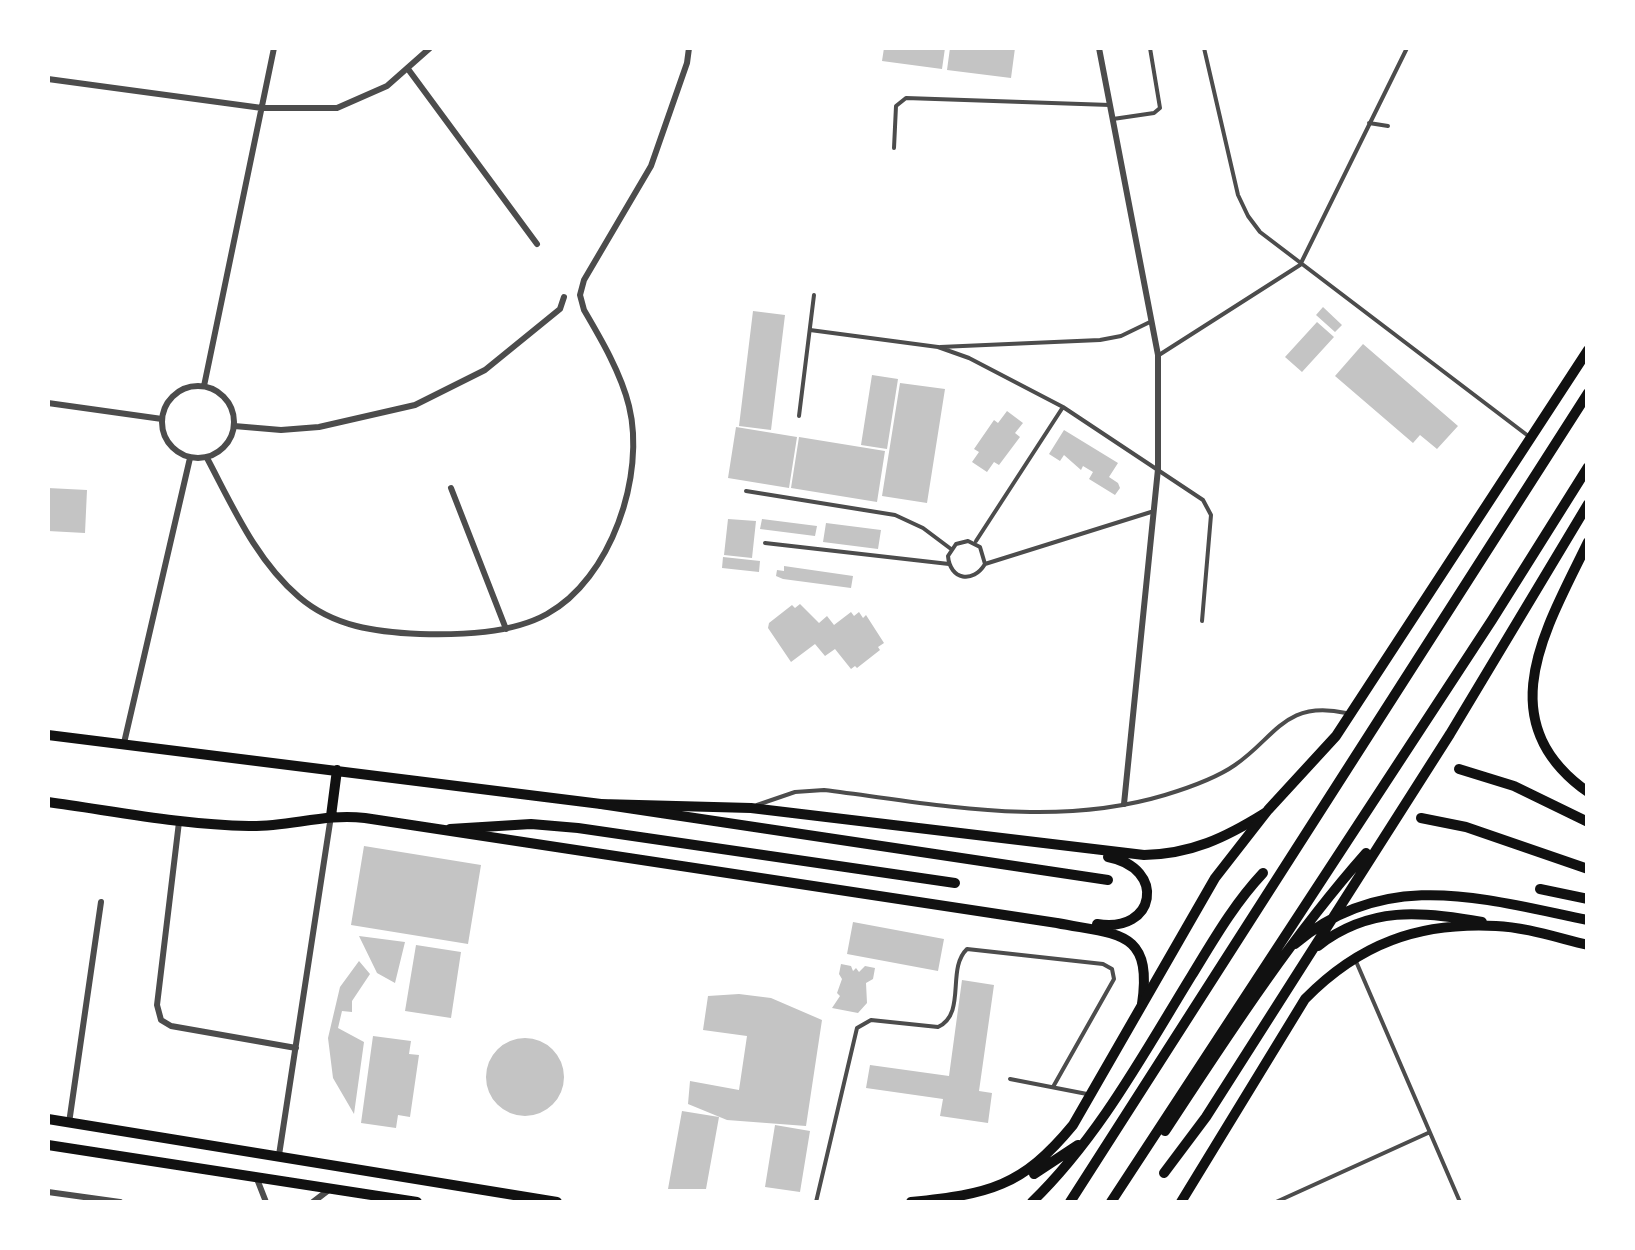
<!DOCTYPE html>
<html>
<head>
<meta charset="utf-8">
<style>
	body { margin:0 }
	#map { position:relative; width:1635px; height:1250px; overflow:hidden; background:#fff; font-family:"Sofia Sans Condensed",sans-serif }
	canvas { display:block }
	.frame { position:absolute; inset:0; border:50px solid #fff; pointer-events:none }
</style>
</head>
<body>
<div id="map">
<canvas width="1635" height="1250"></canvas>
<div class="frame"></div>
</div>
<script>
const ctx = document.querySelector('canvas').getContext('2d');
ctx.lineJoin = 'round';
function fill(path, color) {
  ctx.fillStyle = color;
  ctx.fill(path, 'evenodd');
}
function trace(path, color, width, dash) {
  ctx.strokeStyle = color;
  ctx.lineWidth = width;
  ctx.lineCap = dash ? 'butt' : 'round';
  ctx.setLineDash(dash || []);
  ctx.stroke(path);
}
fill(new Path2D(`
	M884 48H945L942 69 882 61Z
	M950 48H1015L1011 78 947 70Z
	M1323 307 1342 325 1335 332 1316 315Z
	M753 311 785 315 771 430 739 426Z
	M1317 322 1334 337 1302 372 1285 357Z
	M1363 344 1458 426 1437 449 1420 435 1413 443 1335 376Z
	M872 375 898 379 887 449 861 445Z
	M900 383 945 389 927 503 882 496Z
	M1007 411 1023 423 1015 433 1020 437 999 465 994 462 987 472 972 462 979 452 974 449 994 420 998 423Z
	M736 427 797 437 789 488 728 478Z
	M1064 430 1118 463 1109 477 1118 483 1120 488 1115 495 1089 479 1093 472 1083 466 1081 470 1064 455 1060 461 1049 454Z
	M799 437 885 451 877 502 791 488Z
	M48 488 87 490 85 533 48 531Z
	M728 519 756 521 752 558 724 555Z
	M762 519 817 526 815 536 760 529Z
	M826 523 881 530 878 549 823 542Z
	M723 557 760 561 759 572 722 568Z
	M784 566 853 576 851 588 783 579 776 576 777 570 784 571Z
	M800 604 819 623 827 616 834 625 851 612 854 616 859 612 863 618 866 615 884 643 878 647 880 650 857 668 855 666 851 669 835 649 825 656 815 644 791 662 768 628 769 623 792 605 795 608Z
	M364 846 481 865 468 944 351 925Z
	M853 922 944 939 938 971 847 954Z
	M359 936 405 942 395 983 377 973Z
	M416 945 461 952 451 1018 405 1011Z
	M359 961 370 974 352 1001V1012L342 1011 338 1028 364 1042 354 1114 333 1078 328 1038 340 987Z
	M841 964 851 966 853 971 856 968 859 972 865 966 875 968 873 979 866 983 867 1003 858 1013 832 1008 840 996 837 993 842 979 839 974Z
	M962 980 994 985 979 1091 992 1093 988 1123 940 1116 943 1099 866 1088 870 1065 949 1076Z
	M739 994 771 998 822 1020 806 1126 727 1120 688 1104 690 1081 739 1090 747 1036 703 1030 708 996Z
	M373 1036 411 1041 409 1054 419 1055 410 1117 398 1115 396 1128 361 1123Z
	M486 1077a39 39 0 1 1 78 0a39 39 0 1 1-78 0Z
	M682 1111 719 1117 706 1189H668Z
	M775 1125 810 1131 800 1192 765 1187Z`), '#c4c4c4');
trace(new Path2D(`
	M1204 48 1238 195 1248 216 1260 232 1527 435
	M1113 119 1154 113 1160 108 1150 48
	M1369 123 1388 126
	M894 148 896 106 906 98 1110 105
	M810 330 938 347 969 358 1063 407 1203 500 1211 515 1202 621
	M940 347 1100 340 1121 336 1152 321
	M1159 355 1300 265 1407 48
	M799 416 814 295
	M746 491 895 515 923 528 951 549
	M976 541 1063 407
	M765 543 949 564
	M985 564 980 547 968 541 956 544 948 556C950 580 973 584 985 564L1151 512
	M757 805 795 792 824 790C938 804 1052 829 1165 795 1188 788 1215 779 1235 765 1275 738 1285 699 1346 713
	M1355 959 1460 1202
	M1010 1079 1087 1094
	M816 1202 857 1028 871 1020 938 1027C967 1013 946 969 967 949L1103 964 1112 969 1114 979 1053 1087
	M1276 1202 1428 1133`), '#4c4c4c', 4);
trace(new Path2D(`
	M1099 48 1158 355V469L1124 804
	M408 69 537 244
	M48 79 262 108H337L387 86 430 48
	M162 422a36 36 0 1 1 72 0a36 36 0 1 1-72 0Z
	M204 386 274 48
	M48 403 162 419
	M234 426 281 430 319 427 415 405 485 370 560 309 564 297
	M207 458C233 507 256 560 299 597 334 627 376 632 420 634 460 635 511 634 547 614 611 579 646 475 629 406 621 373 601 339 584 310L580 295 584 280 651 166 687 63 689 48
	M451 488 506 629
	M124 743 190 458
	M179 822 157 1005 161 1020 171 1026 296 1048
	M69 1123 101 902
	M279 1155 331 816
	M257 1179 266 1202
	M48 1192 120 1202
	M313 1202 330 1189`), '#4c4c4c', 6);
trace(new Path2D(`
	M48 735 601 804 751 808 1144 855C1191 854 1225 838 1265 813
	M48 802C114 811 182 825 249 826 289 827 325 813 365 818L1057 923C1117 935 1153 929 1142 1004
	M331 816 337 770
	M1097 924C1156 934 1167 868 1108 857`), '#111', 10);
trace(new Path2D(`
	M1588 542C1547 627 1487 721 1588 792
	M1459 769 1514 786 1588 822
	M601 804 1108 880
	M1421 818 1466 827 1588 869
	M450 829 531 824 578 828 955 883
	M1540 889 1588 899
	M1295 944C1386 867 1484 899 1588 920
	M1318 946C1369 906 1422 911 1482 922
	M48 1119 557 1202
	M1165 1131C1228 1035 1290 939 1366 853
	M48 1145 417 1202
	M1164 1173 1206 1117 1450 734 1588 504
	M1034 1174 1078 1145
	M911 1202C989 1194 1022 1187 1073 1125L1215 878 1268 810 1336 736 1588 350
	M1032 1202C1099 1137 1144 1053 1192 975 1214 939 1234 904 1263 873
	M1070 1202 1588 393
	M1111 1202 1492 620 1588 467
	M1181 1202 1305 999C1359 944 1418 922 1496 926 1525 927 1558 938 1588 945`), '#111', 10);
</script>
</body>
</html>
